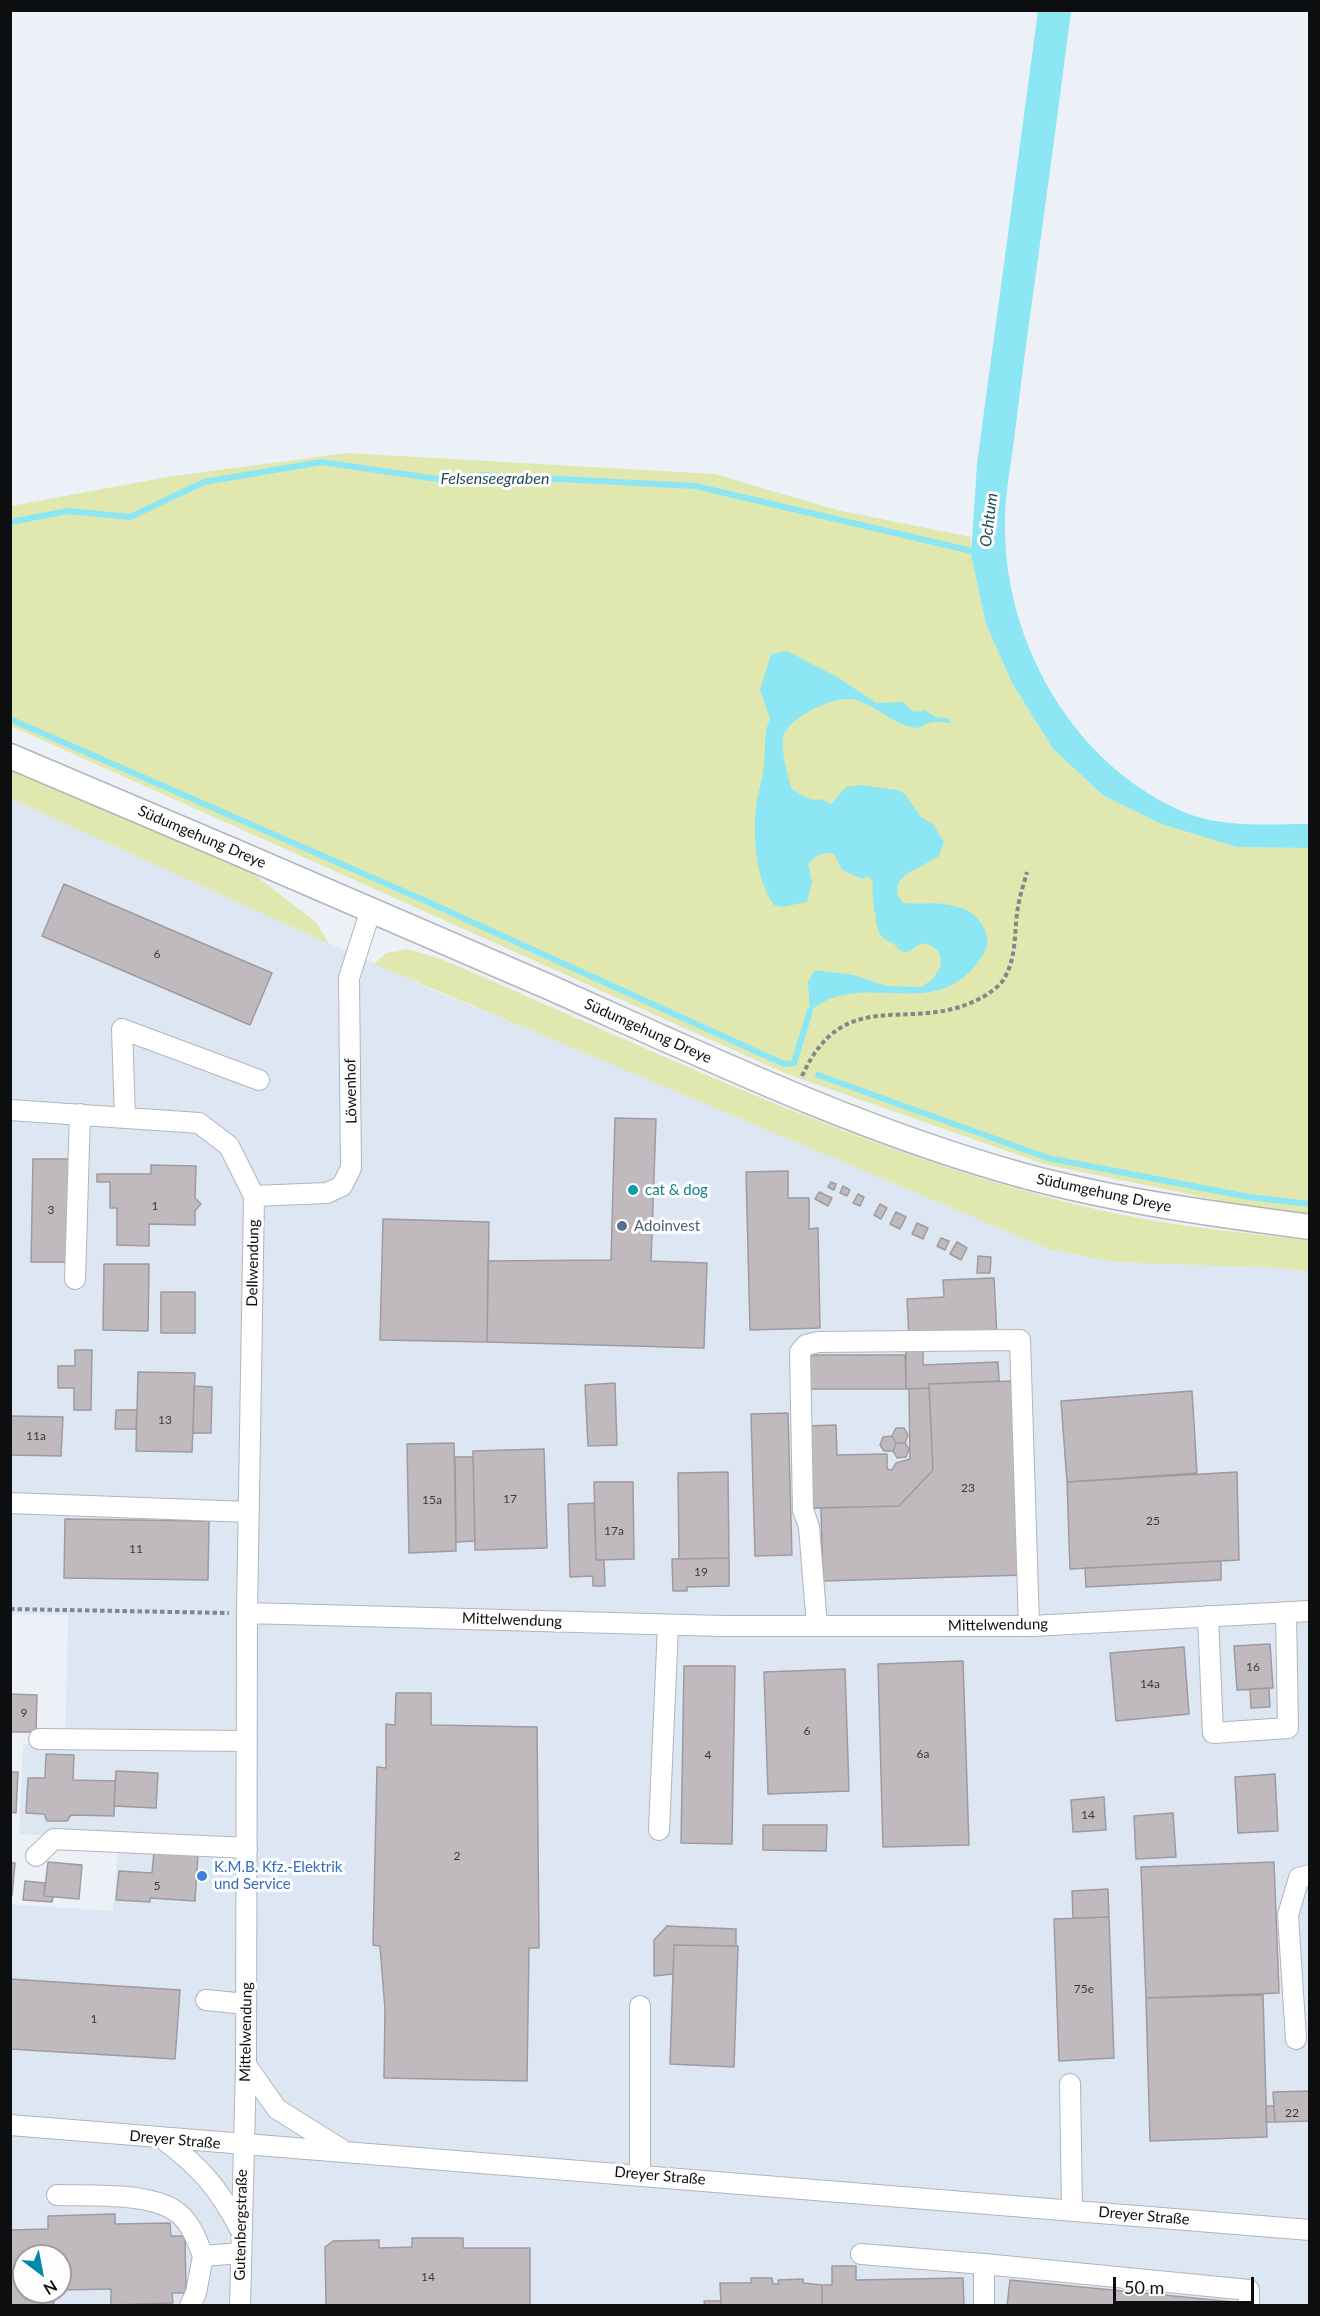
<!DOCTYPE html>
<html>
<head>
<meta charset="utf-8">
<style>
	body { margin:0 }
	#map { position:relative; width:1320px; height:2316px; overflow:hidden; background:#ecf1f7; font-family:Lato,sans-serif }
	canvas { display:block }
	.frame { position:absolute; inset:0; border:12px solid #0d0e10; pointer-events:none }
	.north { position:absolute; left:12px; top:2244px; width:60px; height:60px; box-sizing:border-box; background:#fefefe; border:2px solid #9e9e9f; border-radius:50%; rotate:148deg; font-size:16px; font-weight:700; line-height:24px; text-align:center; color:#0d0e10 }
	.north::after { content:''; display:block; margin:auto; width:21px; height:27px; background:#0089a9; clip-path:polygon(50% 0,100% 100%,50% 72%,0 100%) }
	.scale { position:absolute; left:1113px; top:2277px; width:141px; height:27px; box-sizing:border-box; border:3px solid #0d0e10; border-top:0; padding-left:8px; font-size:18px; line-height:21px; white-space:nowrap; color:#0d0e10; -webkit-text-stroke:4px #fefefe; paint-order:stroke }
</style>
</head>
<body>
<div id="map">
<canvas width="1320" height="2316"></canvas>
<div class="frame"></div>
<div class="north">N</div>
<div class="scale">50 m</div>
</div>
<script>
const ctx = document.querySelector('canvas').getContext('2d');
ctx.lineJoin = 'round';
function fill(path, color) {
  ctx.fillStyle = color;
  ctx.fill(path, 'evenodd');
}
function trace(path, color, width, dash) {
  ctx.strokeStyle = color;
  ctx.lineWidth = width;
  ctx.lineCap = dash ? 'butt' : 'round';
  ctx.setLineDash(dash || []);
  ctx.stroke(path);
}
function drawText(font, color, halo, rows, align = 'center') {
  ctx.font = font + ' Lato,sans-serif';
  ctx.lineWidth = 6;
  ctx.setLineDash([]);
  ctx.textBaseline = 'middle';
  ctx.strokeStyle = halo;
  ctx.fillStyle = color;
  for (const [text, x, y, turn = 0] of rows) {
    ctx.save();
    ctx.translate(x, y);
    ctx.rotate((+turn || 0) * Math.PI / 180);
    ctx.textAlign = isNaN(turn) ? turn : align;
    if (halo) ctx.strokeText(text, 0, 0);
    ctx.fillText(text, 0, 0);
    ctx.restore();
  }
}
fill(new Path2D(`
	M11 799 440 993 721 1108 1283 1268 1309 1272V2305H11L10 1904 113 1911 119 1840 19 1834 23 1744 65 1745 68 1615 11 1614ZM24 2256H60V2292H24Z`), '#dde7f3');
fill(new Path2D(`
	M347 453 715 474 837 510 971 537V555L986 624 1012 683 1053 749 1104 796 1161 824 1237 847 1309 848V1214L1241 1205 1044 1164 787 1074 11 726V506L167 477Z
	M11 766 238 862 316 922 329 944 11 799Z
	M408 949 441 959C661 1053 879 1162 1113 1213 1177 1227 1245 1232 1309 1241V1272L1283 1268 1113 1262 1049 1249 374 964 386 953Z`), '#e1e8af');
fill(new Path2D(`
	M1038 11H1071C1059 105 1046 200 1033 295 1026 343 1020 392 1014 440 1010 470 1004 501 1005 530 1006 648 1078 770 1189 814 1226 828 1271 824 1309 824V848L1237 847 1161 824 1104 796 1053 749 1012 683 986 624 971 555 977 464Z
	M787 651 837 677 876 703 902 702 914 712 925 710 935 717 950 719 951 723C938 722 930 720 919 728 895 727 879 707 856 700 837 694 793 715 784 734 779 744 788 775 791 788 801 795 810 802 822 799L831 804 846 787 861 785 897 790 905 794 921 817 933 824 944 842 939 856 905 875 898 883 897 894 903 903C926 905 936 900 961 908 973 912 982 921 986 933 990 945 985 952 978 962 933 1024 862 967 810 1011L808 982 815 970 854 975 887 986 921 987 933 979 941 966 940 954 934 947 923 943C917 945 912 950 907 952 901 953 898 948 895 945 890 941 884 941 880 934 876 927 871 891 873 883L868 876 862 879 842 870 834 854C822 851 817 855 808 864L812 882 807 902 782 907 774 905C755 878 753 838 756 806 758 792 763 778 764 765 766 749 763 733 770 719L760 690 771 654Z`), '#8ce6f4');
trace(new Path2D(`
	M10 522 68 511 130 517 204 482 322 462 451 481 481 475 695 486 976 552
	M10 719 428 902 784 1064 794 1063 810 1011
	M818 1075 1048 1158 1249 1197 1310 1204`), '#8ce6f4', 6);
const building = new Path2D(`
	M64 884 272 973 250 1025 42 936Z
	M615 1118 656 1119 651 1261 707 1263 704 1348 487 1342 488 1261 611 1260Z
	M33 1159H69L68 1262H31Z
	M151 1165 196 1166 195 1198 201 1204 195 1211V1225L149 1224V1246L117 1245V1208H110V1182H97V1174H151Z
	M788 1171V1198H809V1229L818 1228 820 1328 750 1330 746 1172Z
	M831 1182 836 1184 834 1190 828 1187Z
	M843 1186 850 1190 847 1196 840 1193Z
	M819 1192 832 1198 828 1206 815 1199Z
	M858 1194 864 1197 860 1206 853 1203Z
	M880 1204 887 1208 881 1219 874 1215Z
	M896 1212 906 1217 900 1229 890 1224Z
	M383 1219 489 1222 487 1342 380 1340Z
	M917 1223 928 1228 923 1239 912 1234Z
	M941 1238 949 1241 945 1250 937 1246Z
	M957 1242 967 1248 961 1260 950 1254Z
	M978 1256 991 1257 990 1273H977Z
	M104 1264H149L148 1331 103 1330Z
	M994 1278 997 1336 909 1339 907 1299 944 1297 943 1280Z
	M161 1292H195V1333H161Z
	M75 1350H92L91 1410H74V1388H58V1366H75Z
	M906 1350H923V1365L998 1362 999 1381 929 1384V1388L906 1389Z
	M809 1355H905L906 1389H809Z
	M138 1372 195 1373 192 1452 136 1451Z
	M1013 1381 1024 1575 823 1581 821 1508 899 1506 933 1470 929 1384Z
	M615 1383 617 1445 588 1446 585 1385Z
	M194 1386 212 1387 211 1433H193Z
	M929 1388 933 1470 899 1506 810 1508 807 1426 836 1425 837 1455 887 1454V1469L892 1470 896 1463 910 1459 909 1389Z
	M1192 1391 1197 1473 1067 1482 1061 1401Z
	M116 1410H137L136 1429H115Z
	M788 1413 792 1555 755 1556 751 1414Z
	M10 1416 63 1417 61 1456 10 1455Z
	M896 1428H904L908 1435 905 1443H896L892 1436Z
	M892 1436 896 1443 893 1451H884L880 1445 883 1437Z
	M454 1443 456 1551 409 1553 407 1444Z
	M896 1443H905L909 1449 906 1457 897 1458 893 1451Z
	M544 1449 547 1548 475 1550 473 1451Z
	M455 1457H473L475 1541 456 1542Z
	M728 1472 729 1558 679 1559 678 1473Z
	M1237 1472 1239 1560 1070 1569 1067 1482Z
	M594 1482H633L634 1559 596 1560Z
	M594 1503 596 1560H604L605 1586H593V1576L570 1577 568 1504Z
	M65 1519 209 1521 208 1580 64 1578Z
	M729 1558V1586L687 1587V1591H673L672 1559Z
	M1221 1561V1580L1086 1587 1085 1568Z
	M1270 1644 1273 1688 1237 1690 1234 1646Z
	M1184 1647 1189 1714 1116 1721 1110 1653Z
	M963 1661 969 1845 883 1847 878 1664Z
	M684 1666H735L732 1844 681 1843Z
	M845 1669 849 1791 768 1794 764 1672Z
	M1269 1688 1270 1707 1251 1708 1250 1689Z
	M396 1693H431V1725L537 1727 539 1948H529L527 2081 384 2078 385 2009 380 1946 373 1945 377 1767 386 1768V1724L395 1725Z
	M10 1694 37 1695 36 1732H10Z
	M46 1754 74 1755 73 1780 115 1781 114 1816 71 1815 67 1821H47L44 1814 26 1813 28 1778H45Z
	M116 1771 158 1773 156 1808 114 1806Z
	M10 1772H18L16 1813 10 1812Z
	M1275 1774 1278 1831 1238 1833 1235 1777Z
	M1104 1797 1106 1830 1073 1832 1071 1800Z
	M1173 1813 1176 1857 1136 1859 1134 1816Z
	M763 1825H827L826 1851 763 1850Z
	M154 1851 198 1854 195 1901 150 1898V1902L116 1900 119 1871 152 1873Z
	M48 1862 82 1865 79 1899 44 1896Z
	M1274 1862 1279 1993 1146 1998 1141 1867Z
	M10 1863H15L12 1895H10Z
	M25 1881 45 1883 44 1896 53 1897 52 1902 23 1900Z
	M1108 1889 1109 1917 1073 1918 1072 1891Z
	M1109 1917 1114 2058 1059 2061 1054 1919Z
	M667 1926 736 1929V1946L674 1945 673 1974 654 1976V1940Z
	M674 1945 738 1946 734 2067 670 2064Z
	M10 1979 180 1990 175 2059 10 2049Z
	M1263 1995 1267 2137 1150 2141 1146 1998Z
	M1310 2091V2121L1275 2122 1273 2092Z
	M1266 2106H1274L1275 2122H1266Z
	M115 2214V2224L170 2223 171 2236H185L186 2293H172L173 2303 111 2305V2289L60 2290V2256H24V2292H53L54 2306H10V2230L48 2229V2216Z
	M412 2238H463V2248H530V2306H326L325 2247 333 2241 379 2240V2248L412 2247Z
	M832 2266H856V2280L963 2278 964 2306H822V2285H832Z
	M751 2278H772L773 2284H779L778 2280 803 2279V2283L822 2285V2306H721L720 2283H751Z
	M1010 2280 1235 2302 1234 2306H1007Z
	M704 2301H721V2306H705Z`);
fill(building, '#c0babf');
trace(building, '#9f9a9e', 1.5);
const minor = new Path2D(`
	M10 1110 199 1123 229 1146 254 1196 247 1613 246 2065 240 2306
	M125 1118 122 1029 259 1080
	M254 1196 327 1193 342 1186 351 1168 349 978 371 909
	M75 1279 80 1114
	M10 1503 249 1512
	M247 1613 723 1626H1032L1310 1611
	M1208 1616 1213 1733 1288 1728 1286 1612
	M817 1626 809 1527 803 1510 800 1352 806 1345 818 1342 1020 1340 1029 1626
	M39 1739 247 1741
	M659 1830 668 1625
	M36 1856 54 1839 247 1848
	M206 2000 246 2004
	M640 2006V2175
	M1296 2039 1288 1915 1299 1878 1310 1875
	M246 2065 277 2109 341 2149
	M1070 2084 1072 2210
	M10 2125 1310 2230
	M163 2139C199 2166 219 2188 240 2229
	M57 2195C90 2196 150 2192 177 2212 191 2223 197 2240 203 2256
	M861 2254 984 2264V2306
	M984 2264 1249 2290V2306
	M190 2306 196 2293 203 2256 241 2253`);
const major = new Path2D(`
	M10 756C190 832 370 909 549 987 704 1056 858 1130 1021 1175 1116 1201 1213 1214 1310 1227`);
trace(minor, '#b1b5bb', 22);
trace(major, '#b1b5bb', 27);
trace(new Path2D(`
	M802 1076C845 982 909 1035 979 999 989 994 1002 985 1006 975 1017 954 1014 929 1018 907 1020 895 1024 883 1027 872
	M10 1609 229 1613`), '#83868a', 4, [4.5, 3]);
trace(minor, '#fff', 20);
trace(major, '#fff', 24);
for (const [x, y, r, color] of [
	[633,1190,6,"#0f9aa8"],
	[622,1226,6,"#5c6f8a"],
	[202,1876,6,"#3f7fe0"]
]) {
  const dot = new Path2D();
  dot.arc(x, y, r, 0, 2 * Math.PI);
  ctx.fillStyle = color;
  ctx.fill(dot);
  trace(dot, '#fefefe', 2);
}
drawText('12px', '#3a393c', null, [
	["6",157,954],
	["1",155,1206],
	["3",51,1210],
	["13",165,1420],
	["11a",36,1436],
	["23",968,1488],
	["17",510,1499],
	["15a",432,1500],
	["25",1153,1521],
	["17a",614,1531],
	["11",136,1549],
	["19",701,1572],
	["16",1253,1667],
	["14a",1150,1684],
	["9",24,1713],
	["6",807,1731],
	["6a",923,1754],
	["4",708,1755],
	["14",1088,1815],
	["2",457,1856],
	["5",157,1886],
	["75e",1084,1989],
	["1",94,2019],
	["22",1292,2113],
	["14",428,2277]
]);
drawText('15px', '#0d0e10', '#fefefe', [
	["Südumgehung Dreye",202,837,23],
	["Südumgehung Dreye",648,1031,24],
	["Löwenhof",351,1091,-91],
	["Südumgehung Dreye",1104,1193,12],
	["Dellwendung",253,1263,-89],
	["Mittelwendung",512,1620,2],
	["Mittelwendung",998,1625,-1],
	["Mittelwendung",246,2032,-89],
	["Dreyer Straße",175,2140,5],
	["Dreyer Straße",660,2176,5],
	["Dreyer Straße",1144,2216,5],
	["Gutenbergstraße",241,2225,-89]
]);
drawText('15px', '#0d838f', '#fefefe', [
	["cat & dog",645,1190]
], 'left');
drawText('15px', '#4e5e75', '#fefefe', [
	["Adoinvest",634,1226]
], 'left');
drawText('15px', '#366cbe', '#fefefe', [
	["K.M.B. Kfz.-Elektrik",214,1867],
	["und Service",214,1884]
], 'left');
drawText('italic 16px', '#224c52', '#fefefe', [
	["Felsenseegraben",495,479],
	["Ochtum",989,520,-83]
]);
</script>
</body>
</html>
